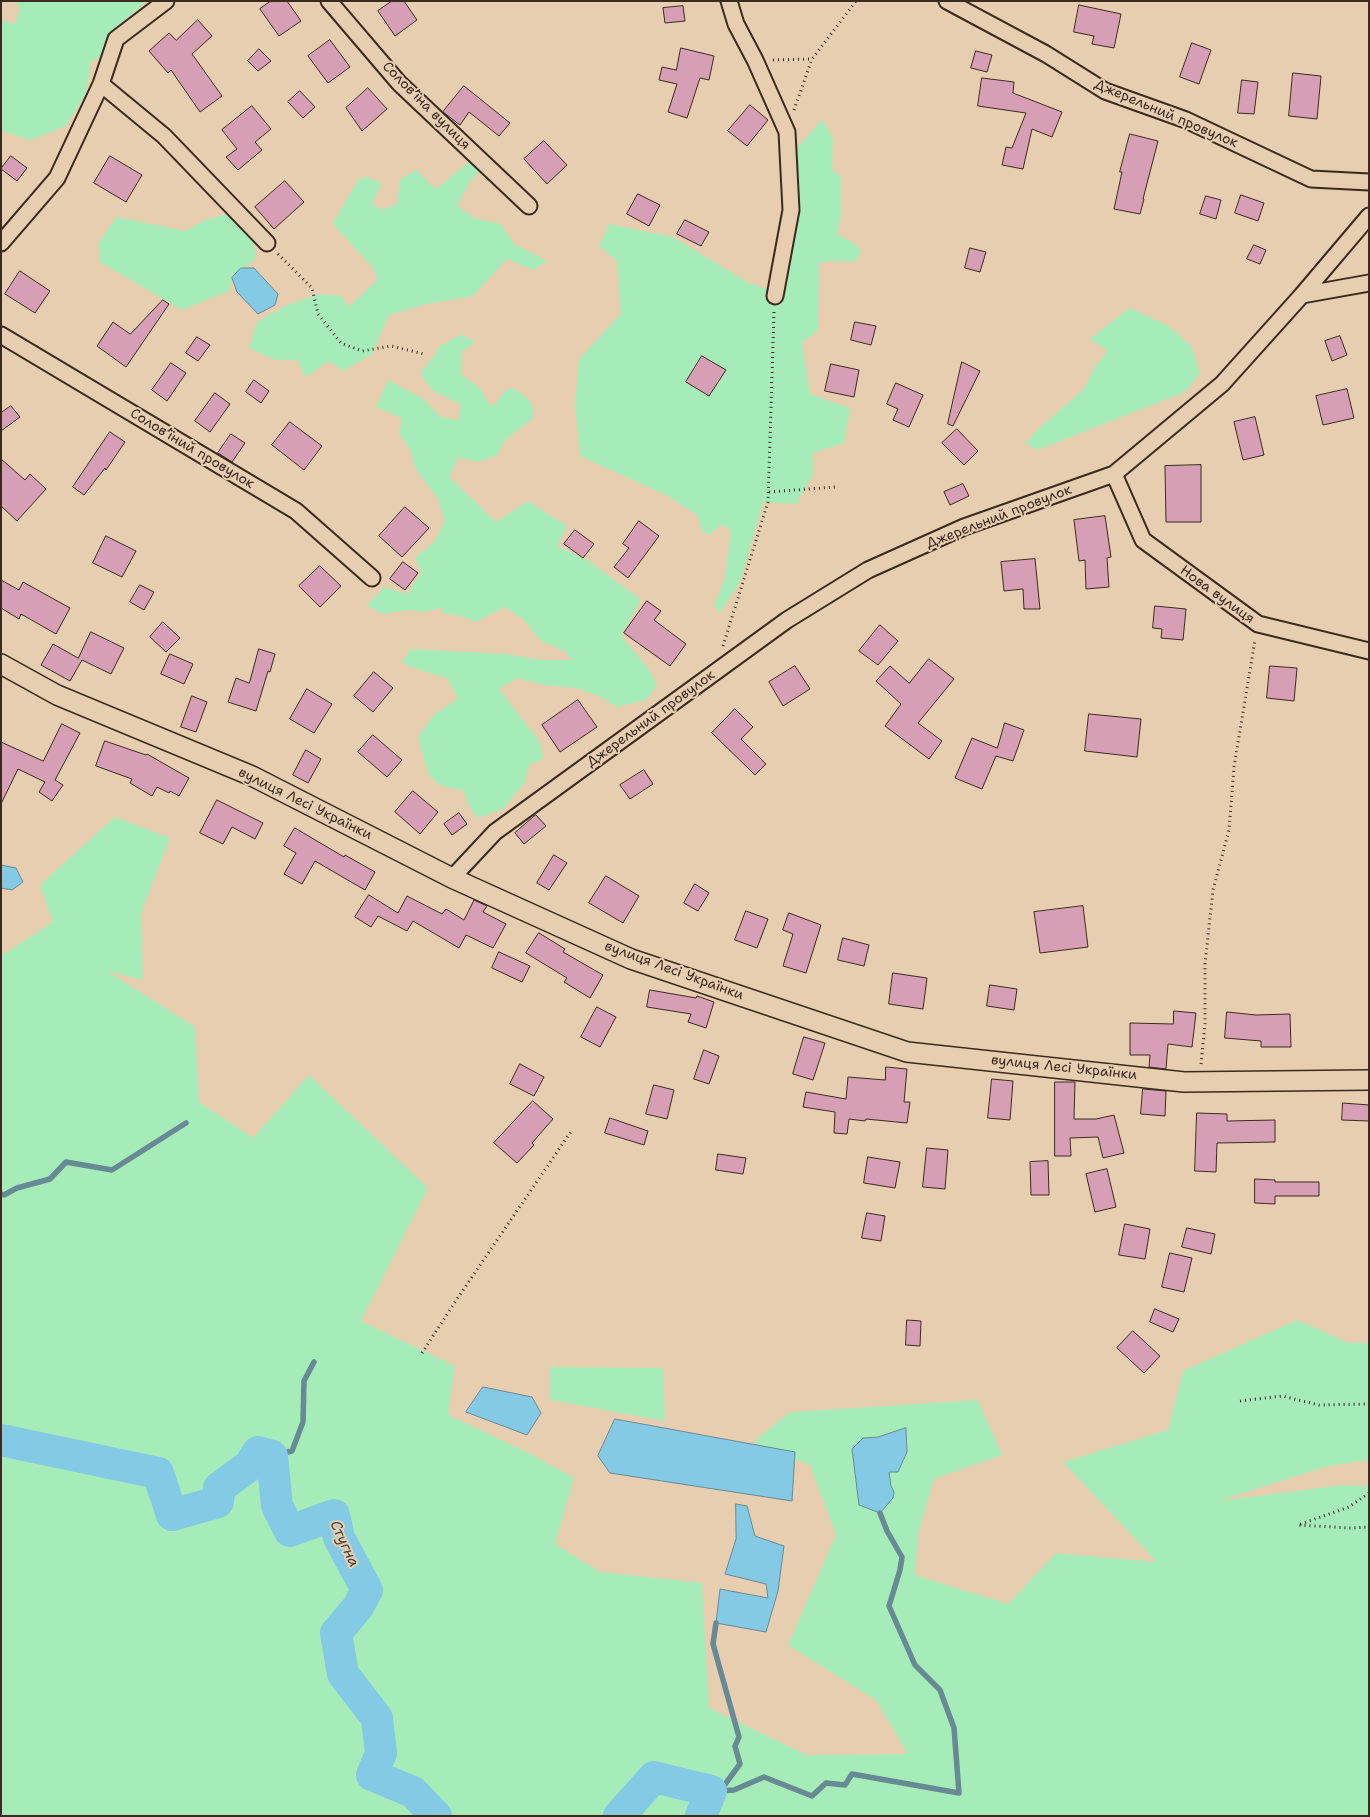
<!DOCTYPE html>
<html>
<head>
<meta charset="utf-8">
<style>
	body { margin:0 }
	#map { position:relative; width:1370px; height:1817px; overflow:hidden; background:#e8ceb0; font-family:"Shantell Sans",sans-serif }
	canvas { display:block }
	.frame { position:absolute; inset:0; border:2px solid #3b2a1e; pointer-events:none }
</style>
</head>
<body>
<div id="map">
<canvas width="1370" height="1817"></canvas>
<div class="frame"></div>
</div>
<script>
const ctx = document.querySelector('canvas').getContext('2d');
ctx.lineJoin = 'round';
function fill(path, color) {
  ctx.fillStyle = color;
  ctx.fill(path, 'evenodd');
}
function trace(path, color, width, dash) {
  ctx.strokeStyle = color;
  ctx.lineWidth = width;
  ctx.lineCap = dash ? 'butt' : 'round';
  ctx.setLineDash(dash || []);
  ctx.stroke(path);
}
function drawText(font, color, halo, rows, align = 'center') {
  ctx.font = font + ' "Shantell Sans",sans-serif';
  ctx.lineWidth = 4;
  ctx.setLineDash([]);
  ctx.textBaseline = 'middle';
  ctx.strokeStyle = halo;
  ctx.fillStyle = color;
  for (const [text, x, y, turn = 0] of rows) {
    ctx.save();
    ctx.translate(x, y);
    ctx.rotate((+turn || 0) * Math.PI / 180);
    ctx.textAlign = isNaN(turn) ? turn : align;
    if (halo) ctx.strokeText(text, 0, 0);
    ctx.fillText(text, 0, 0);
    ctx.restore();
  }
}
fill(new Path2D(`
	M17 1H147L108 35 101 56 91 62 86 93 66 126 31 140 1 131V20L14 24 20 11Z
	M822 120 833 138 832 170 841 176V216L837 234 850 241 861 250 856 261H828L819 263 818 330 802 343 810 394 850 408 844 443 813 453V475L796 504 763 502 741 580 720 613 714 606 725 578 731 531 721 524 711 534 703 533 697 515 668 496 580 456 575 404 579 359 621 314 617 261 599 246 609 224 673 237 749 283 773 291 790 266 796 149Z
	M470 161 479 171 469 183 457 206 474 218 501 224 514 244 547 261 533 270 507 259 473 296 427 304 389 315 372 354 343 371 329 361 306 377 297 360H275L249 348 257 322 287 305 319 294 341 296 349 307 378 279 372 267 333 224 358 180 366 177 382 183 372 203 381 210 397 204 400 179 416 170 436 189Z
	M235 212 254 243 256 258 232 278 229 291 182 310 100 262 99 242 117 217 185 231 205 220Z
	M1129 308 1167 325 1191 346 1200 373 1185 392 1037 450 1026 443 1036 431 1084 389 1096 365 1108 351 1090 339Z
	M462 334 475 343 462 351 461 374C475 386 481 384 488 404L495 405 503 393 511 387C525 397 536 400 533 418L504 441 498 455 478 462 459 457 449 477 496 522 528 501 567 526 557 546 589 561 641 600 621 636 648 668 657 685 646 700 617 707 601 697 576 688 544 685 517 678 499 689 540 742 543 759 529 765 525 782 503 809 477 818 468 804 464 791 439 785 428 773 418 737 433 716 458 698 447 678 413 668 402 662 411 649 506 654 541 660H572L565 651 541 641 525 621 505 607 476 622 462 616 444 613 441 608 424 612 409 610 383 614 367 606 384 587 407 594 422 572 415 558 434 542 445 521 438 499 415 468 410 449 399 433 402 418 376 407 388 380 422 398 441 417 459 420 460 404 432 390 420 373 432 359 439 347Z
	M115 817 170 838 141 913 143 980 107 971 195 1027 199 1102 253 1138 309 1075 428 1188 361 1321 455 1366 448 1415 529 1453 574 1478 555 1544 600 1572 702 1583 709 1708 807 1755 908 1754 876 1700 788 1645 836 1535 810 1465 753 1442 790 1412 978 1400 1002 1455 934 1479 918 1534 915 1575 1008 1604 1056 1553 1157 1562 1063 1462 1168 1430 1183 1371 1297 1320 1349 1343H1369V1460L1328 1466 1218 1501 1343 1485 1369 1486V1816H1V956L53 922 40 885Z
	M550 1367 663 1368 665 1421 550 1400Z`), '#a6ecb8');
const water = new Path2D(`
	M241 268H254L278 294 275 305 258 314 237 292 232 278Z
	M1 865 16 868 23 882 12 890 1 888Z
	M483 1387 532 1397 541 1413 527 1435 466 1412Z
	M615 1419 795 1452 792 1501 610 1473 598 1456Z
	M906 1428 907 1452 898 1472H889L891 1486 894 1492 893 1498 880 1513 859 1505 852 1449 863 1438 878 1437Z
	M736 1504 747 1506 755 1536 784 1546 778 1591 766 1632 716 1623 720 1589 768 1598 766 1584 725 1574 736 1539Z`);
fill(water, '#84cae5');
trace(water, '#678a95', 1);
trace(new Path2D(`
	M1 1194 4 1195 17 1188 50 1179 66 1162 112 1170 186 1123
	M272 1456 292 1451 303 1422 304 1381 314 1362
	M711 1791H720L740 1764 735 1746 739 1737 713 1644 716 1623
	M720 1791 734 1790 764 1777 812 1796 826 1783 845 1785 852 1774 959 1793 954 1728 940 1690 915 1665 889 1606 900 1570 902 1557 887 1531 880 1513`), '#678a95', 5.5);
trace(new Path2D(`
	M1 1440 158 1473 172 1515 218 1502 219 1488 249 1466 258 1452 272 1456 277 1506 290 1531 334 1515 339 1538 367 1590 358 1607 336 1633 343 1674 377 1718 381 1753 372 1775 413 1792 436 1816
	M619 1816 654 1777 711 1791 701 1816`), '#84cae5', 32);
const building = new Path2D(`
	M271 1H287L301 21 279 36 260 9Z
	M392 1H404L417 20 395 36 378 11Z
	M1079 5 1121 14 1114 48 1092 44 1094 36 1074 32Z
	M683 6 685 21 665 23 663 8Z
	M198 20 212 36 192 54 222 96 200 112 171 70 168 73 149 51 169 33 176 40Z
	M330 40 350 67 328 83 308 56Z
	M1192 43 1211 50 1199 84 1180 77Z
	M681 48 714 56 709 80 700 78 687 118 668 112 677 84 659 80 662 67 676 70Z
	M259 49 271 61 258 71 248 61Z
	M976 51 992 55 987 72 971 68Z
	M1293 73 1321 76 1317 119 1289 116Z
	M982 78 1014 82 1013 93 1062 112 1052 137 1032 129 1023 169 1002 165 1006 147 1012 148 1026 113 978 106Z
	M1242 80 1258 82 1254 114 1238 113Z
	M464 86 510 123 499 136 469 112 460 125 443 112Z
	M368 88 387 109 362 131 346 108Z
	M300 91 315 107 303 118 288 102Z
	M750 105 768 120 747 146 728 131Z
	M252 106 271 129 255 142 262 150 238 170 226 157 237 149 222 130Z
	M1130 134 1158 141 1143 199H1144L1140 214 1114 209 1122 172H1120Z
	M544 141 567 165 547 184 524 159Z
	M11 156 27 168 17 181 1 169Z
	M110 156 142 175 126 202 94 183Z
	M285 181 304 202 274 229 255 207Z
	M638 194 660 205 649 226 627 214Z
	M1241 195 1264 203 1258 221 1235 213Z
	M1206 196 1221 200 1216 219 1200 214Z
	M685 220 709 232 701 246 677 234Z
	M1254 245 1266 250 1260 264 1247 259Z
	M970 248 986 252 980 272 965 268Z
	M20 271 50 291 35 313 5 294Z
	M163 300 169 304 126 367 97 346 113 322 130 334Z
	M855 322 876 326 871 345 851 340Z
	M1340 336 1347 355 1332 361 1325 341Z
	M197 337 210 345 198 361 186 353Z
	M702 356 726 370 709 396 686 382Z
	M962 362 980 371 953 426 948 424Z
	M171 363 186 373 167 401 152 390Z
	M831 364 859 370 854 397 825 391Z
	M254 380 269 391 261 403 246 392Z
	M896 383 923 395 909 427 893 420 898 409 887 404Z
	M1347 389 1354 418 1323 425 1316 396Z
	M215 393 230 404 210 432 195 421Z
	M11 406 20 417 1 431V413Z
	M1255 417 1264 455 1243 460 1234 422Z
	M290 422 322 446 304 470 272 445Z
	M957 429 978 451 964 465 942 443Z
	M110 432 125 442 106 470 105 468 84 495 73 487Z
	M231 434 245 443 232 462 218 453Z
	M1 459 25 480 30 474 46 489 17 521 1 506Z
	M1201 465V522H1166L1165 466Z
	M963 484 969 496 950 505 944 492Z
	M405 507 429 528 402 557 379 536Z
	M1105 516 1111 557 1107 558 1109 587 1086 589 1085 560 1079 561 1074 520Z
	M639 521 659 536 628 578 614 567 629 548 623 544Z
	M575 530 594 544 583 558 564 544Z
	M106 536 136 551 122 577 93 563Z
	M1035 559 1040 609H1024L1023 589 1004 591 1001 562Z
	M403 562 418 573 405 590 390 579Z
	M320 566 341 586 320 607 299 586Z
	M1 580 19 590 23 582 70 608 56 634 21 614 19 619 1 608Z
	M140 585 154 592 144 610 130 602Z
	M647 601 661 611 654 620 686 644 670 666 624 633Z
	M1155 606 1186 609 1183 640 1161 638 1162 629 1153 628Z
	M163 622 180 638 166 652 150 637Z
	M880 625 898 641 878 665 859 651Z
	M91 632 124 648 111 674 82 660 70 681 41 665 53 644 78 658Z
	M259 649 275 654 270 672 268 671 256 711 228 702 236 678 249 683Z
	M170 654 193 664 184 684 161 674Z
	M929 659 954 679 918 723 942 741 929 759 885 726 901 704 876 681 890 666 909 683Z
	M795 666 810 689 783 706 769 682Z
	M1270 666 1297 668 1294 701 1267 698Z
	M374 672 393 688 373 712 354 696Z
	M307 689 332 704 314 733 290 719Z
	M192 696 207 702 196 732 181 727Z
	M578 700 597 727 560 752 542 725Z
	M735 709 753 727 741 739 766 764 755 775 712 733Z
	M1089 714 1141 719 1137 757 1085 751Z
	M1005 723 1024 730 1013 761 996 756 982 789 955 778 972 738 997 748Z
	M62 724 80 733 55 780 63 785 52 801 39 792 45 782 18 769 1 804V742L43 761Z
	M373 735 402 760 387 777 358 752Z
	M105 741 146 755 147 754 189 778 179 796 170 791 169 793 157 787 152 796 130 783 132 779 96 766Z
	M306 750 321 759 308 783 293 775Z
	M644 770 653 784 630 799 620 785Z
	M413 791 438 812 420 834 395 812Z
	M217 800 263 823 255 839 232 827 223 844 200 833Z
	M459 813 467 824 452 835 444 824Z
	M536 815 546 826 524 844 515 833Z
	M295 828 344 857 345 855 375 872 365 890 315 861 302 884 284 874 296 853 284 846Z
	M554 855 567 863 549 890 537 883Z
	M606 876 639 896 623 923 589 903Z
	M695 884 709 893 698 911 684 903Z
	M369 895 398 913 407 896 442 914 446 909 464 920 474 900 487 906 483 912 506 924 493 948 466 935 459 948 413 921 407 931 378 916 371 927 355 917Z
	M1083 906 1088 947 1040 953 1034 912Z
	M746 911 768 919 757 948 735 940Z
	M789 913 821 925 806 973 783 966 793 934 783 930Z
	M539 933 565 949 563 952 603 975 590 998 564 982 567 978 526 953Z
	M843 938 869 945 864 966 838 960Z
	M499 952 530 966 522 982 492 968Z
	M893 973 927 978 923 1009 889 1004Z
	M990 985 1017 989 1014 1010 987 1006Z
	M650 990 696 998 697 996 714 1002 706 1028 688 1022 691 1014 647 1007Z
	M597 1007 616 1017 600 1047 581 1037Z
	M1174 1011 1196 1013 1192 1047 1168 1044 1166 1069 1149 1067 1150 1055H1130V1023L1173 1024Z
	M1227 1012 1256 1015 1290 1014 1291 1047H1261V1041L1225 1038Z
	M804 1037 825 1043 813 1080 793 1074Z
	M704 1050 719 1056 709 1084 694 1079Z
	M520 1064 544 1077 534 1096 510 1084Z
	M886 1067 907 1069 904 1102H910L907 1123 866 1119 865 1121 849 1119 847 1134 834 1133 835 1112 803 1107 806 1092 846 1099 848 1077 885 1080Z
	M992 1079 1013 1081 1010 1120 988 1118Z
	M1055 1082H1075L1074 1119H1096L1114 1115 1124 1153 1103 1158 1098 1137 1070 1138 1071 1156H1055Z
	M654 1085 674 1090 667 1119 646 1114Z
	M1143 1089 1166 1091 1165 1116 1141 1114Z
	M533 1101 553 1119 532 1143 534 1145 517 1163 494 1143Z
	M1343 1103 1369 1105V1121L1342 1120Z
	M1197 1113 1227 1114V1121L1275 1120V1142L1217 1143 1216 1172 1195 1171Z
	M610 1118 648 1131 644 1145 605 1133Z
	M927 1148 948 1150 945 1189 923 1187Z
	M718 1154 746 1158 743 1174 716 1170Z
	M868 1157 900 1162 895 1188 864 1183Z
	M1048 1161 1049 1195H1031L1030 1162Z
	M1107 1169 1116 1207 1095 1212 1086 1174Z
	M1255 1179 1275 1180V1182H1319V1196H1275V1204L1255 1203Z
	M867 1213 885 1216 881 1241 862 1238Z
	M1125 1224 1150 1229 1145 1259 1119 1255Z
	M1187 1228 1215 1234 1211 1254 1182 1247Z
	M1170 1253 1192 1258 1184 1292 1162 1287Z
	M1155 1309 1179 1319 1173 1332 1150 1322Z
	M907 1320 921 1321 920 1346 906 1345Z
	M1133 1331 1160 1356 1144 1373 1117 1348Z`);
fill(building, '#d69fb5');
trace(building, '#3b2a1e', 1);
const minor = new Path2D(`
	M329 1 399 83 529 206
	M729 1 736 24 755 60 787 132 791 210 775 296
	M947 1 1046 54 1105 91 1186 120 1311 179 1369 182
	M101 84 164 136 267 243
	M1 243 57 178 101 84 116 39 166 1
	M1302 295 1369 216
	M1 335 296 511 372 578
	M1114 474 1143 540 1258 624 1369 651
	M452 878 495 832 787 620 868 570 964 527 1114 474 1222 384 1302 295 1369 283`);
const tertiary = new Path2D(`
	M1 664 57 695 252 776 452 878 631 959 907 1052 1184 1082 1369 1080`);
trace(minor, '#3b2a1e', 19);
trace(tertiary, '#3b2a1e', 22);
trace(new Path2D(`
	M773 60 812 59 856 1
	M794 110 812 59
	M278 254 312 288 318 314 341 343 362 351 391 346 424 354
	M769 492 835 487
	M723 646 768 502 774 312
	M1201 1064 1205 1024V964L1213 890 1229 830 1234 767 1255 640
	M422 1353 457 1299 572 1130
	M1240 1401 1282 1396 1319 1405 1369 1404
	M1369 1493 1349 1507 1298 1525 1351 1528 1369 1527`), '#3b2a1e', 3, [1, 4]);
trace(minor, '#e8ceb0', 15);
trace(tertiary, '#e8ceb0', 19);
drawText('14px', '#3b2a1e', '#e8ceb0', [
	["Соловʼїна вулиця",426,106,45],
	["Джерельний провулок",1166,114,23],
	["Соловʼїний провулок",192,449,31],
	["Джерельний провулок",999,517,-21],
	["Нова вулиця",1217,595,36],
	["Джерельний провулок",651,719,-36],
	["вулиця Лесі Українки",305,804,26],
	["вулиця Лесі Українки",674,971,20],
	["вулиця Лесі Українки",1064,1068,6]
]);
drawText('italic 15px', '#46423c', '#e8ceb0', [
	["Стугна",344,1544,65]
]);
</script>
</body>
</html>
